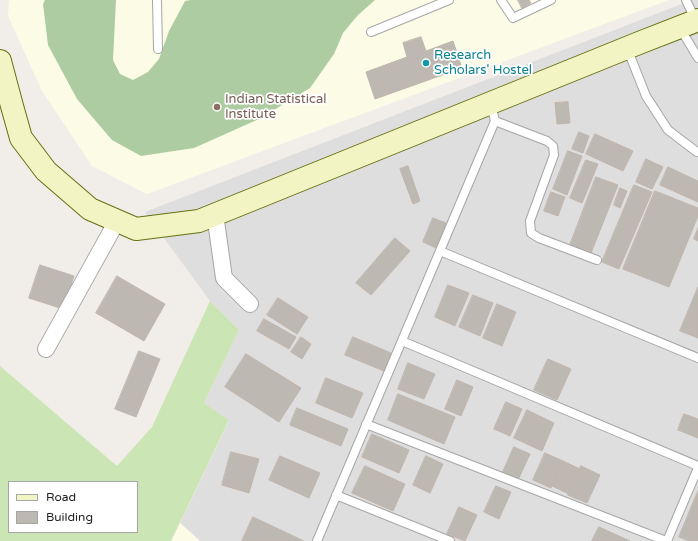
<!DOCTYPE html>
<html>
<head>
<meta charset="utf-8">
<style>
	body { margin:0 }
	#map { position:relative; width:698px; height:541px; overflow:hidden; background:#f1eee9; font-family:"Varela Round",sans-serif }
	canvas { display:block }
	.legend { position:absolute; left:8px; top:481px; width:130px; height:52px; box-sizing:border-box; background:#fff; border:1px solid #a6a6a6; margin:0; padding:5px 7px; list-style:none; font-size:12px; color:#212121 }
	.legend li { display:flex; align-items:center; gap:8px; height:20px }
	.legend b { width:20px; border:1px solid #a6a6a6 }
</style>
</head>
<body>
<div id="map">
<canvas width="698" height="541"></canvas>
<ul class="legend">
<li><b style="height:5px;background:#f2f4c4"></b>Road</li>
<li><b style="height:11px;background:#beb8b2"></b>Building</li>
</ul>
</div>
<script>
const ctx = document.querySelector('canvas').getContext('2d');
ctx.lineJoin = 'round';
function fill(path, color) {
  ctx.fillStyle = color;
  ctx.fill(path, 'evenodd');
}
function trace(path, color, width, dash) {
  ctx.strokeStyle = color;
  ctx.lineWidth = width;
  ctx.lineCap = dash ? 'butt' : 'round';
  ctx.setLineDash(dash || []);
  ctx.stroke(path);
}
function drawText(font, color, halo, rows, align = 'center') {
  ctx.font = font + ' "Varela Round",sans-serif';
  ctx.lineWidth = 3.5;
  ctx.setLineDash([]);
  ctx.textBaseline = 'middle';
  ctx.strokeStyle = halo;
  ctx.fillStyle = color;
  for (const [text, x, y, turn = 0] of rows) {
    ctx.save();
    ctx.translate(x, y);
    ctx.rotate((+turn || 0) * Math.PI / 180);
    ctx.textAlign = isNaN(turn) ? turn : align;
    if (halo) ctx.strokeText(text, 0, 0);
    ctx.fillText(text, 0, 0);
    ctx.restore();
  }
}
fill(new Path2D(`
	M692 0H698V541H200L180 523 229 421 204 403 239 330 210 301 145 212Z`), '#dfdede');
fill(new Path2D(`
	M9 0H669L147 194 92 166 42 91 8 16Z
	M180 523 200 541H171Z`), '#fcfce6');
fill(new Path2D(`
	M210 301 239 330 204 403 229 420 171 541H0V366L117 466 152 427ZM9 482H137V532H9Z`), '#cce5b5');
fill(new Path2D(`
	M45 0H116L113 60 120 74 133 80 148 72 159 59 169 31 185 1 191 0H375L358 15 343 33 334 54 310 88 259 119 194 148 141 156 112 140 77 99 48 45 43 4Z`), '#aecca2');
const building = new Path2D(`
	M518 0H529L531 3 522 8Z
	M421 37 426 51 453 41 462 68 375 99 366 72 407 57 403 43Z
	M568 102 570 123 557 124 555 103Z
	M579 132 589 136 583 153 572 149Z
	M595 134 633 151 623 171 586 154Z
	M568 151 582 156 567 195 553 189Z
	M646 159 663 167 652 189 636 182Z
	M586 160 598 164 582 203 570 198Z
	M408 166 420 201 413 204 400 169Z
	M668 167 698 181V202L660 185Z
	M596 177 618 185 591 253 570 245Z
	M634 185 652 192 619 269 602 262Z
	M620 188 627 191 620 208 614 205Z
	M655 191 698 208V216L669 287 623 269Z
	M551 192 565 197 558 216 544 211Z
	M433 218 446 223 436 248 423 242Z
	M698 228V241L694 239Z
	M395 238 410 251 371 295 356 283Z
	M40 265 74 276 63 309 29 298Z
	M117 276 165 304 144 341 96 313Z
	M448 285 469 293 455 326 435 317Z
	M698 287V338L680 331Z
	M473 295 493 303 480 336 459 327Z
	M278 298 308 317 297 334 267 315Z
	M497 304 516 312 502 346 483 338Z
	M264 319 296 337 289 349 257 331Z
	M301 337 311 344 302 359 291 352Z
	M353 337 391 353 384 371 345 355Z
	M139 351 160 359 136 417 115 409Z
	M246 354 301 388 279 422 225 387Z
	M548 359 571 369 557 400 534 390Z
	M408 363 435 374 424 399 398 389Z
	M326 378 363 393 352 418 316 403Z
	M457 380 473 387 461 416 445 409Z
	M398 394 455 417 444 444 388 420Z
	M506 402 522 409 510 436 494 429Z
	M297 408 348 429 341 446 290 425Z
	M527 410 554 423 542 451 514 438Z
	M684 414 698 419V438L678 430Z
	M372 434 409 450 399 473 362 457Z
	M514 447 530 454 518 480 502 474Z
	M231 452 259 459 249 493 222 485Z
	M545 453 563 461 551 488 533 480Z
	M280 456 320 473 309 498 269 480Z
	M426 456 443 464 430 493 413 485Z
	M563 461 580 469 569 494 552 486Z
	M365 466 405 484 393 511 352 493Z
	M581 466 600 475 587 503 568 495Z
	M496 486 511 492 499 519 484 512Z
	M698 491V541H689L679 537Z
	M459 507 477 515 465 541 447 534Z
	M253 517 304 541H242Z
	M599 527 630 541H592Z`);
fill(building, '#beb8b2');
trace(building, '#c1b6ad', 1);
const lane = new Path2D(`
	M157 0 158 49
	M501 0 513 18 551 0
	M686 0 696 21
	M680 28 698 58
	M371 32 449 0
	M627 48 646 96 668 130 697 152
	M495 121 547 141 553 146 554 155 530 221 531 233 539 238 597 260
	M440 251 698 358
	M402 341 698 466
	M366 424 666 541
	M336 495 450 541
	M317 541 495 121 491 105
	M667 541 698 468`);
const street = new Path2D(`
	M215 214 224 278 250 304
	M46 349 117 221`);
const secondary = new Path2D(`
	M0 61 12 106 21 138 46 171 90 209 136 229 199 221 639 43 698 20`);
trace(lane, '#a5a5a5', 10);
trace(street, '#a5a5a5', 18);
trace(secondary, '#667010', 24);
trace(lane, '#fff', 8);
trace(street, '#fff', 16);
trace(secondary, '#f2f4c4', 22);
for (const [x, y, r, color] of [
	[426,63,4,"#0f9aa8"],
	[217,107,4,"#8d6e63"]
]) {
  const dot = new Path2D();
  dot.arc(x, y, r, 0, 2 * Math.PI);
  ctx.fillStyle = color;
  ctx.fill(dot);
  trace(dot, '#fff', 1.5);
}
drawText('13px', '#0d838f', '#fff', [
	["Research",434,56],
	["Scholars' Hostel",434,71]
], 'left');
drawText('13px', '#785e54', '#fff', [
	["Indian Statistical",225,100],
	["Institute",225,115]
], 'left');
</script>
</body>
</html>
